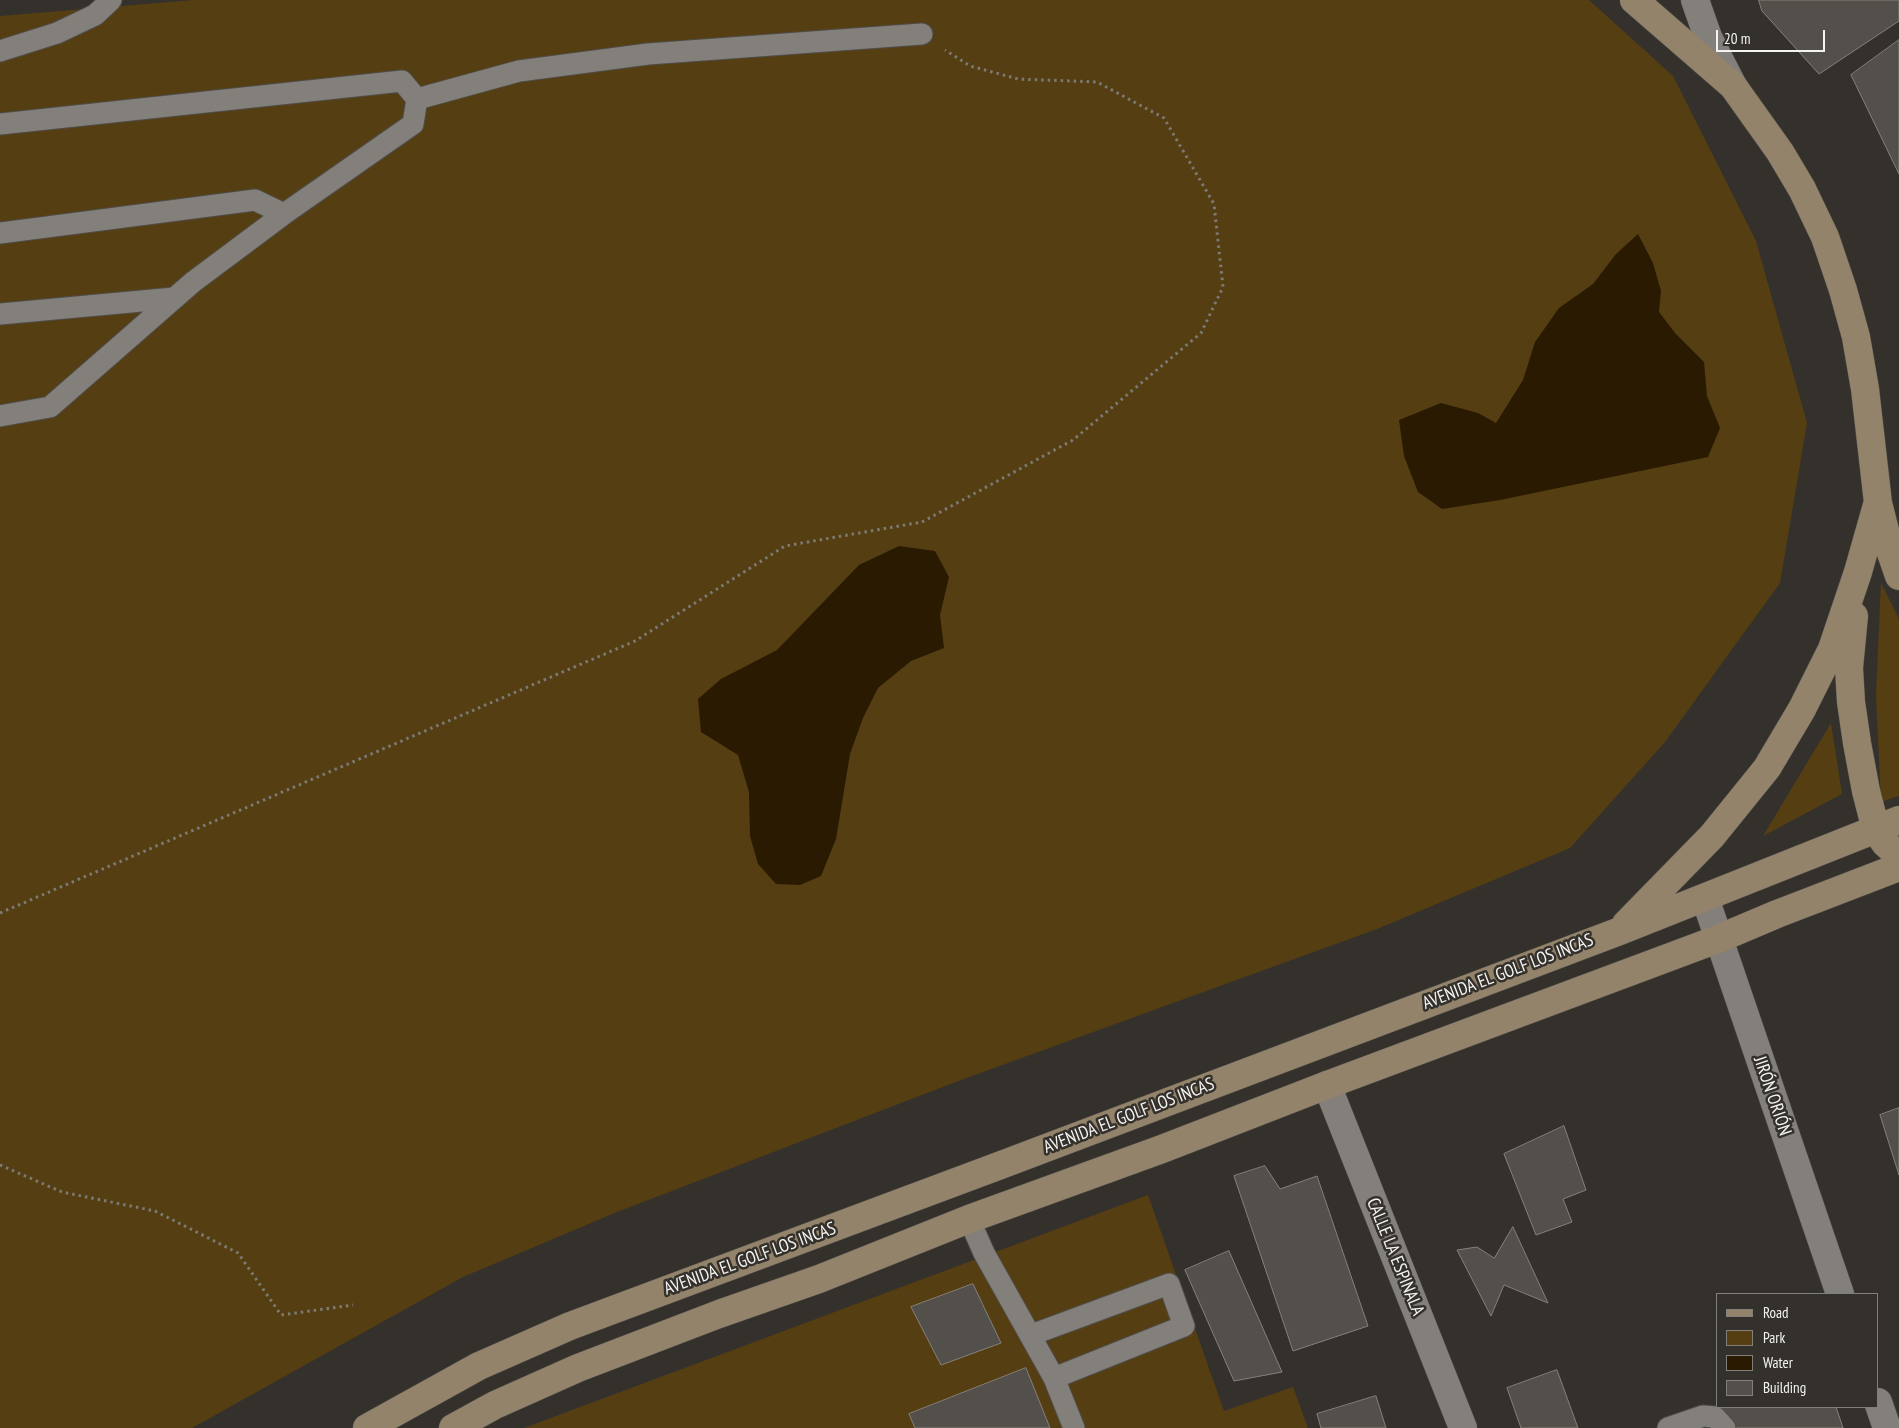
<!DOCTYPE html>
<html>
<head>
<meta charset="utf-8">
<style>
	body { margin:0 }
	#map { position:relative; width:1899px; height:1428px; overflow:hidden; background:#34312c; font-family:"PT Sans Narrow",sans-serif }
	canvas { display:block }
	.legend { position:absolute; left:1716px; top:1293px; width:162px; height:115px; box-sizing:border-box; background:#34312c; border:1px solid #817f7a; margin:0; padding:6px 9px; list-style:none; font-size:15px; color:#f5f3f0 }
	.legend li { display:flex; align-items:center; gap:10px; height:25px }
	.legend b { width:25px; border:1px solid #817f7a }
	.scale { position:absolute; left:1716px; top:30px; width:109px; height:22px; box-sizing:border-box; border:2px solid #f5f3f0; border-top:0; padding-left:6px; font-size:15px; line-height:18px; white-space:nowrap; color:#f5f3f0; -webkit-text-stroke:4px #34312c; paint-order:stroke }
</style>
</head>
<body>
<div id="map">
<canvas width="1899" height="1428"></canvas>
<ul class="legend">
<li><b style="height:6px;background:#93836a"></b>Road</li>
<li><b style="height:14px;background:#563e13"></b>Park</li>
<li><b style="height:14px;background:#291a01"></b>Water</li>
<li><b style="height:14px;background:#53504b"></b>Building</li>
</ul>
<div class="scale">20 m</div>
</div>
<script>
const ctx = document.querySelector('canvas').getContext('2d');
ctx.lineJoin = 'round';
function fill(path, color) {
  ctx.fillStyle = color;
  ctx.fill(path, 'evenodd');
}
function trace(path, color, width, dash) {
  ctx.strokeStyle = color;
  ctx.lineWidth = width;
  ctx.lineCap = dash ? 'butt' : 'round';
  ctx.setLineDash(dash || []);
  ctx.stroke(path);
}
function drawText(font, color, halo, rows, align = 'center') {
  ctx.font = font + ' "PT Sans Narrow",sans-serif';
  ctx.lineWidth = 5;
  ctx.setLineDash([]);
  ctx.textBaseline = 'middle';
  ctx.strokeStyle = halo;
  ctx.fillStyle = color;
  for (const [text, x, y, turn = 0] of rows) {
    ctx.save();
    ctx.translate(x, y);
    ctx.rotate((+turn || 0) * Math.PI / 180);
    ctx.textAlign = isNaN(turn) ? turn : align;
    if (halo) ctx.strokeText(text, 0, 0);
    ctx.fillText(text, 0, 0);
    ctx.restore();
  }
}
fill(new Path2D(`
	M194 0H1589L1673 76 1756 241 1807 423 1780 583 1665 742 1570 848 1377 929 961 1080 617 1212 463 1277 192 1428H0V16Z
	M1881 583 1899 619V796L1881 802 1876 694Z
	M1831 723 1842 794 1763 836Z
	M1148 1195 1224 1411 1293 1387 1308 1428H524Z`), '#563e13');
fill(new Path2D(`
	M1638 234 1653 263 1661 291 1659 312 1675 333 1704 362 1707 396 1720 428 1708 457 1500 500 1442 509 1418 492 1404 456 1399 420 1441 403 1478 413 1496 423 1523 380 1535 342 1559 308 1593 284 1616 254Z
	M899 546 935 551 949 577 940 615 944 648 911 661 878 688 863 718 850 754 836 839 821 876 800 885 776 884 758 864 750 836 749 792 738 755 701 732 698 699 721 679 777 650 859 565Z`), '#291a01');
const building = new Path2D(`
	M1759 0H1899V21L1819 74 1762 11Z
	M1899 40V174L1851 75Z
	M1899 1108V1175L1880 1115Z
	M1564 1126 1586 1190 1563 1199 1572 1222 1536 1235 1504 1154Z
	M1265 1166 1280 1189 1317 1176 1368 1326 1293 1351 1234 1176Z
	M1513 1227 1548 1303 1504 1285 1491 1316 1457 1250 1477 1247 1494 1258Z
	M1229 1251 1282 1372 1234 1381 1185 1270Z
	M973 1284 1001 1343 941 1365 911 1307Z
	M1026 1368 1050 1428H915L909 1414Z
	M1557 1370 1578 1428H1521L1507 1388Z
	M1376 1396 1386 1428H1321L1317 1414Z
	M1722 1407H1836L1843 1428H1729Z`);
fill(building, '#53504b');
trace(building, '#84807b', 1);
const lane = new Path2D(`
	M0 51 57 33 95 15 111 0
	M417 99 519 71 648 54 922 34
	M0 124 402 81 417 99 413 124 284 214 193 282 50 407 0 416
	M0 233 255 200 284 214
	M0 314 174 298
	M969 1219 984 1253 1054 1378 1074 1428
	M1031 1335 1169 1284 1184 1326 1054 1378
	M1668 1428 1703 1416 1715 1417 1725 1428`);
const street = new Path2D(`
	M1695 0 1708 37 1733 86
	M1705 898 1840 1294
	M1327 1085 1463 1428
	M1878 1402 1887 1428`);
const secondary = new Path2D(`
	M1634 0 1733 86 1780 152 1802 189 1825 237 1843 290 1856 337 1865 389 1878 503 1890 550 1899 576
	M1854 616 1849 668 1851 702 1857 743 1866 791 1876 830 1885 843 1899 856
	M1626 924 1712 836 1767 768 1802 709 1832 649 1858 572 1877 505
	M367 1428 479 1366 570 1326 1001 1165 1620 931 1899 820
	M453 1428 495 1405 578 1368 719 1314 819 1279 969 1219 1162 1149 1327 1085 1718 939 1777 914 1899 867`);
trace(lane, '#4f4d49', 23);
trace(street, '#4f4d49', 29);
trace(secondary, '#4f4d49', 29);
trace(new Path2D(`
	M0 913 635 641 785 546 922 522 1073 440 1201 333 1223 287 1214 204 1164 118 1097 82 1018 79 970 66 945 50
	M0 1165 62 1192 155 1211 238 1253 281 1315 353 1305`), '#7c7a75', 3, [2.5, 4]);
trace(lane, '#837f7a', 21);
trace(street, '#837f7a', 28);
trace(secondary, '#93836a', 28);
drawText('18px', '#f5f3f0', '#34312c', [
	["AVENIDA EL GOLF LOS INCAS",1508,972,-21],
	["JIRÓN ORIÓN",1772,1096,71],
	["AVENIDA EL GOLF LOS INCAS",1129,1116,-21],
	["CALLE LA ESPINALA",1395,1257,68],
	["AVENIDA EL GOLF LOS INCAS",750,1259,-20]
]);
</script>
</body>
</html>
